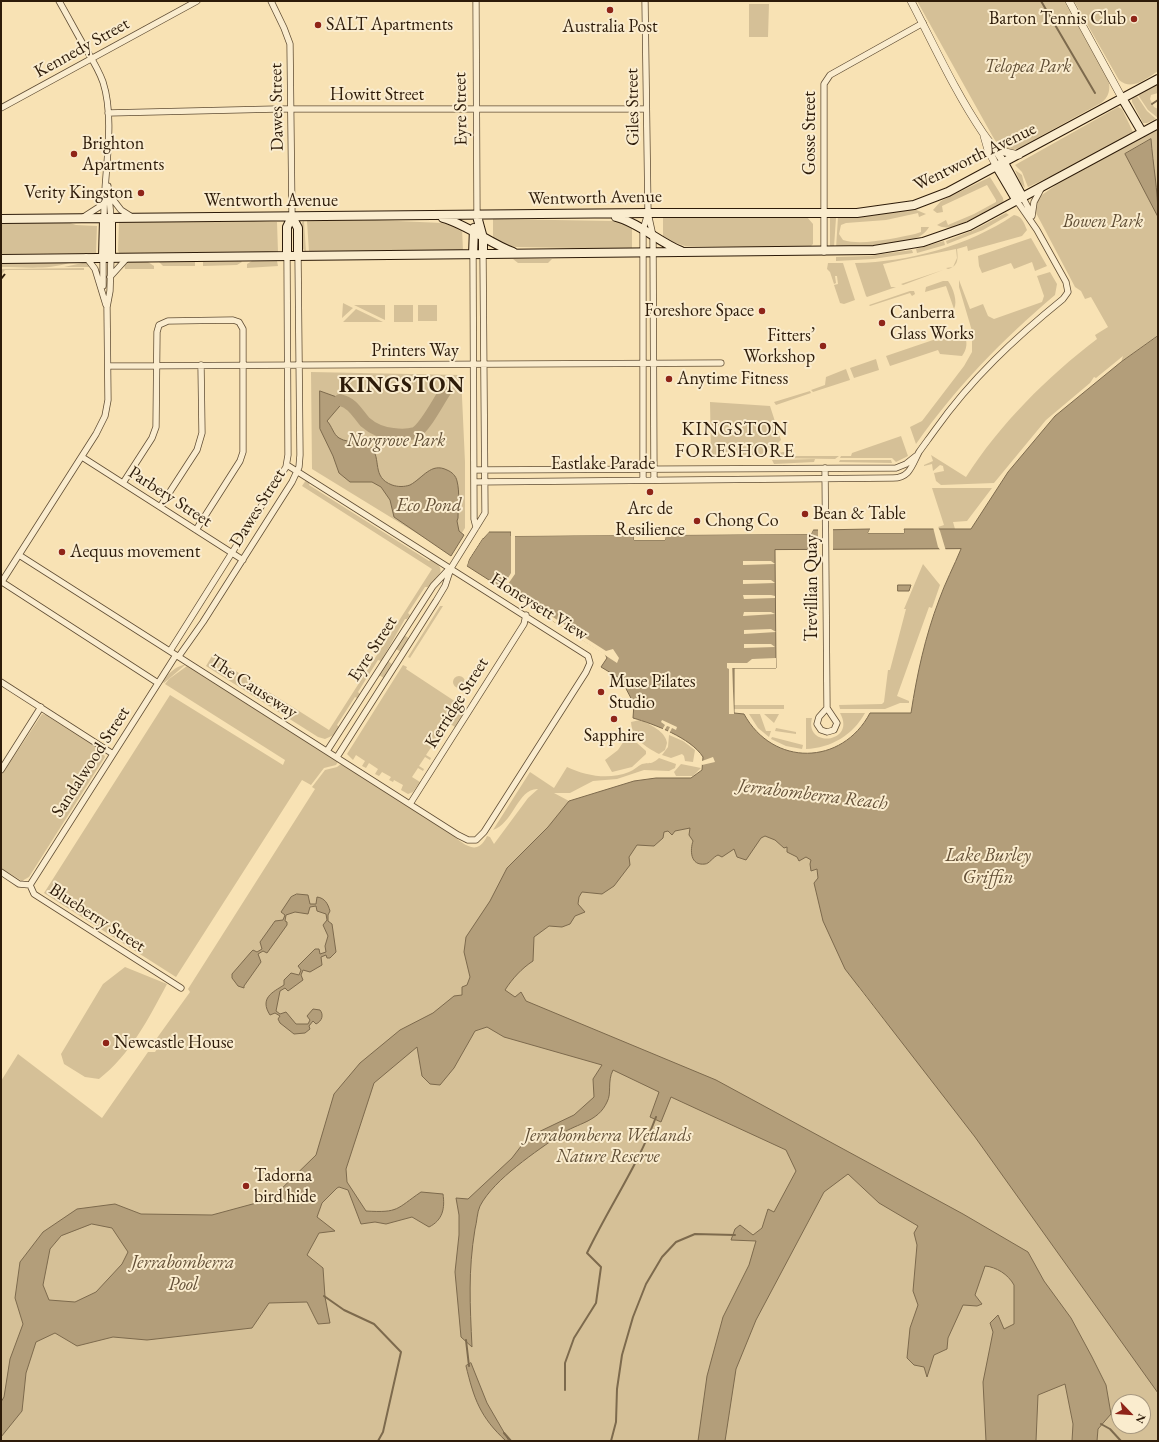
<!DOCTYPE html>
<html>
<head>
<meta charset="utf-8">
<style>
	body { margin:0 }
	#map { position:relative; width:1159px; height:1442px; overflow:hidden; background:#f8e2b4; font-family:"EB Garamond",serif }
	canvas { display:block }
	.frame { position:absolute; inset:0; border:2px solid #2d1b09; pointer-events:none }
	.north { position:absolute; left:1111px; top:1394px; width:40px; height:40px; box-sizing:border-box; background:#faecce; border:1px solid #a8987f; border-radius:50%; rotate:115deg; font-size:11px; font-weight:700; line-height:16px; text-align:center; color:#2d1b09 }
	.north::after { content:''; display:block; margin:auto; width:14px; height:18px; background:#8f2418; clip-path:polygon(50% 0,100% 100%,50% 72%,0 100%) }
</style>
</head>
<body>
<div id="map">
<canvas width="1159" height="1442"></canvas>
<div class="frame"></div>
<div class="north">N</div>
</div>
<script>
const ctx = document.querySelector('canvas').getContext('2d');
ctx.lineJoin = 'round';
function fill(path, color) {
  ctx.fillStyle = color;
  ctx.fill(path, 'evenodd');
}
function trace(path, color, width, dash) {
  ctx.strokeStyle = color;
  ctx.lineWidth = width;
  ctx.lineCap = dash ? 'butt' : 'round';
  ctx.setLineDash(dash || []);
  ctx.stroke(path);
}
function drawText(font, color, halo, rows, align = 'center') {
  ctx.font = font + ' "EB Garamond",serif';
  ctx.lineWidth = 4;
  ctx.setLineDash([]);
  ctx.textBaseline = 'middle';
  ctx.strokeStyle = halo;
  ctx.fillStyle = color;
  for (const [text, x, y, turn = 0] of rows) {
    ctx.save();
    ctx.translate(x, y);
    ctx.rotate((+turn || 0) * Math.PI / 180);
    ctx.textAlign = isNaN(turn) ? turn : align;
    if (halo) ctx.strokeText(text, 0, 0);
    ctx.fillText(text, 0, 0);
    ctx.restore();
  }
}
fill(new Path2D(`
	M917 1H1064L1108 79C1111 89 1109 97 1101 103L1019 148C1007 153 999 147 993 137Z
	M1074 1H1158V71C1146 79 1132 91 1119 80Z
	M749 4H769L768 37H749Z
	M1158 84V93L1151 95 1150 99 1154 107 1158 109V118L1148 110 1138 95Z
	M1137 96 1147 111 1156 119 1147 123H1143L1132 102V99Z
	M1118 107 1122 109 1133 132 1067 169 1028 187 1022 172 1015 165Z
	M1158 128V336L1121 362 1123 356 1096 378 1094 377 1090 383 1046 420 994 483 941 485 936 481 934 473 944 471 943 466 940 465 933 471 932 464 924 466V465L933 461 931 455 966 477C1000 424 1047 377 1097 339L1095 335 1108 327 1091 297 1085 299 1081 291 1075 287 1035 211 1039 197 1056 185Z
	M1015 170 1022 175 1025 188 1021 184Z
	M990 177 1003 198 1004 204C988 212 954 235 937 225L946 220 948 225 974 214 996 202V200L987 185 942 206 943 212 937 213 933 210 941 201Z
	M914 209 926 214 919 217 918 213 886 220 846 223 841 225 839 234 843 240C862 246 895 238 915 234L921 232V227H929C918 249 858 247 836 248L838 217 870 216Z
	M1006 213 1009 215 983 230 947 244 946 241 974 230Z
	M1014 215C1022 216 1024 223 1027 230L1022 236 968 251 967 246 957 249C958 258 959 266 948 269L946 268 953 267 957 258 956 249 883 264 891 287H896L867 297 866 296 855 263C909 262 968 246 1014 215Z
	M807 217 813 224V244L810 247 685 246 663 239V218Z
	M830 217 836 218 834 247H830Z
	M493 219 615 221 632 227V249L516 247 504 245 493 240Z
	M375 220 442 223 462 228 463 251 309 252 307 221Z
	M254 221 277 222 278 252 119 253 118 250 119 222Z
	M304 221 306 252 302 248V222Z
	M67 222 76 225 97 226 96 253 1 254V223Z
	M1031 238 1047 266 1035 271 1032 262 1014 269 1011 263 982 273 979 266 978 256Z
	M944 241 945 245 917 253 916 249Z
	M912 250 913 253 873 259 836 261V257L869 256Z
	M513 259H552L548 263H518Z
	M252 261H277L278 266 247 268V264Z
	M87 262 91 267H64Z
	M130 262H148L154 266V269H125L124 264Z
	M159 262H195V266H163Z
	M203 262 241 261 242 262 237 265 203 266Z
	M1 263H69C48 270 23 267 1 267Z
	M828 263H843L855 300 844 304 840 303 834 285 838 284 837 276H835L836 283 834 284 830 272 827 269Z
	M84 268V270H5L1 275V269Z
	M943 270 903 285 901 284Z
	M1050 272 1057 284 1055 295C1001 341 957 386 916 444L910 427 922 421 964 366 972 352V331L959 287V280L970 309 983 304 988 316 994 319 1042 302 1044 296 1037 276Z
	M943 281H948C953 287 958 302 954 309L946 286 925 292 926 287Z
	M910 291H914L915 294 912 296 910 293 870 306 869 305Z
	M343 303 353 308 342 318Z
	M354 305H385V320Z
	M394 305H413V322H394Z
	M418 305H437V321H418Z
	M356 309 383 322H343Z
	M959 334 964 335C968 341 967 350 962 356L940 354 938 350 890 366 886 356 936 339 937 341Z
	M876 359 879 370 854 378 850 368Z
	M846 369 850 380 813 392 811 390 825 385 826 377Z
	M311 372 461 375 465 462V528L449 553 312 469Z
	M810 391 811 393 776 405 774 402Z
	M710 402 770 406 781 440C775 447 767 446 764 456L711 455Z
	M901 436 908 456 896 462 892 458H840L841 456H851L852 453Z
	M783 452H786L788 456H839L835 459 773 458 774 454Z
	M815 459 814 462 774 464 772 460Z
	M840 460H891L892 463 839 462Z
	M306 480 310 481 309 485 429 561 432 559C449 572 437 575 428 587H425L408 613 410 615 407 619H405L381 661 378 660 358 692 360 694 357 698 355 697 337 725 339 727 334 735 325 739 318 737 206 666 212 656 329 730 432 569 302 486Z
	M932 488H992L967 521 953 522 955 529H939L938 527 944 525Z
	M923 564 940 585 932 608 929 607 897 696 909 701V703H900L885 709H840L839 705 882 704 884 702 888 670H890L906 609H904Z
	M440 606H443L410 658 408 657Z
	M404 635 410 639 401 652 396 649Z
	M388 661 393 665 384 678 379 675Z
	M185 665 164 683 163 682C166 675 177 665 185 665Z
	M403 665 407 667 406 669 456 702 454 705 465 711 455 727 447 722 440 733 445 736 444 738 439 735 433 744 438 747 437 749 432 746 426 755 431 758 430 760 425 757 419 766 424 769 423 771 418 768 412 777 420 782 413 792 408 794 401 790 403 785 394 780 393 782 389 780 391 777 382 772 379 776 375 774 378 769 369 763 366 768 362 766 365 761 356 755 353 760 347 754Z
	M187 666 338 762 336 765 324 768 311 785 302 780 176 977 44 893 170 695 283 765 285 760 165 684 169 679Z
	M453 682a6 6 0 1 1 12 0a6 6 0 1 1-12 0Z
	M734 705H784V709H734Z
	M840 713H865C853 735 831 748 806 749V718H812C804 749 857 743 840 713Z
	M42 714 47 715 102 750 105 757 29 877 22 881 1 868V776Z
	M749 714H760L766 731H771L769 737 758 728Z
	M764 714H779L774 723Z
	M640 720C650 724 666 732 667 743L665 750 659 754C646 747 632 739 631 722Z
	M776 728 796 732V734L775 731Z
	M628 735 646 751V754L632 767 612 772 605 760 618 750Z
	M669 735 683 741 695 750 693 762 685 761 684 756 682 754 671 758 662 755 668 747Z
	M772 737 803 745 802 749 786 746 771 739Z
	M811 755 859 988 885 1021 1158 1286V1441H1V1081L18 1054 102 1118 148 1052H155L159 1046 157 1038 190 992 188 989 315 789 312 787 325 770 337 767 341 764 451 834C463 843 477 858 487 836L490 837 494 844 528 798 538 789C518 788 513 824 493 830L530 772 554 788 567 767C586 776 609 780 629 772 634 770 638 766 642 764 651 762 651 765 659 758L676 764 675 768 669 771 644 770 617 779 593 781 570 793H554L569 801H575L693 780ZM1119 1402H1143V1426H1119Z
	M681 764 701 768 693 776H676L674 772Z
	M125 967 167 984C149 1018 130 1055 99 1079L85 1077 64 1064 61 1054 103 984Z`), '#d5c097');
const water = new Path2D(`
	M1151 139C1153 165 1158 191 1158 217L1125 154Z
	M1158 336V1393L975 1137 845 969 823 921 814 883 818 878 817 869 811 871 810 864 811 860 806 857 799 861 797 857 787 852V847L784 848 775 840 765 836 761 838 746 860 737 857 734 849 722 857 718 855C713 857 709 864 705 864 690 866 690 850 693 841L689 835 690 828 675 831 672 835 668 831 664 832 663 838 654 846 637 845 629 857 630 865 614 886 602 894 582 892 579 897 578 904 585 912 575 916 570 924 562 927 549 926 534 937 533 961C522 968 512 979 505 990L515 997 521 992 526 1001 716 1080 963 1214 1028 1252 1044 1281 1071 1318 1092 1357 1106 1385 1111 1414 1098 1429 1097 1441H1072L1073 1424 1065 1384 1038 1395 1036 1441H986L983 1382 993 1332 990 1323 998 1315 1004 1329 1014 1324V1285C1008 1274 996 1267 985 1266L975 1295 982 1304 977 1306 963 1305 948 1338 947 1349 934 1355 927 1377 924 1367 914 1365 907 1358 910 1328 918 1305 913 1291 917 1245 914 1233 918 1226 879 1203 848 1174 824 1192 756 1320 736 1369 725 1441H698L707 1376 723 1317 749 1265 756 1241 731 1240 735 1229 740 1225 753 1235 762 1228 768 1209 774 1212 796 1171 786 1150 671 1097 661 1122 650 1117 659 1092 613 1070C607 1082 612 1093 607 1102 598 1122 578 1123 561 1134 537 1151 494 1179 480 1206 477 1212 477 1222 475 1229 468 1271 470 1305 472 1347L461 1337 455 1272 459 1235V1215L456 1198 468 1199 512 1158 528 1137 574 1115 594 1097 593 1079 602 1065 504 1037 487 1027 475 1031 454 1068 440 1085 430 1084 422 1076 417 1047 374 1083 346 1169 347 1182 366 1211C399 1213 396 1209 421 1192L443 1194C445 1208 443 1220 429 1227L412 1217 386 1224 375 1222 361 1224 348 1190 339 1187 337 1188 322 1203 317 1217 335 1231 319 1233 307 1255 323 1268 325 1297 330 1323 318 1324 307 1302 269 1303 252 1328 147 1340 113 1337 77 1346 55 1333 36 1342 26 1373 22 1411 1 1437V1402L4 1397 10 1359 23 1324 15 1298 20 1262 43 1232 77 1209 115 1204 141 1214 212 1215 271 1199 316 1155 334 1094 360 1063 400 1030 433 1013 454 996 462 995V987L467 985 470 977 464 952 466 937 490 901 507 868 548 827 569 801 634 781 656 778H691L702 770 703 757C691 738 654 724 633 718L634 704 621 679 601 667 607 658 605 654 467 566 469 560 483 538V539L489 532H511V536H514L634 535V540H665V535L811 534 813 530H818L870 529 868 533H904V529H971L1008 472 1055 416 1121 362ZM961 549C954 566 945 583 939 600 925 637 917 674 911 713H870C842 766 773 767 744 714L734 713V668H776L775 550ZM92 1224 112 1228 128 1252 122 1264 96 1292 75 1302 49 1300 43 1285 50 1249 61 1236Z
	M320 391 345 400 327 421C332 426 333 434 339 438 350 445 362 437 371 447 382 459 371 477 392 485 398 487 404 487 410 485 423 478 431 462 447 470 452 472 456 476 457 481 460 492 458 507 458 518L457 521 459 531 464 535 451 556 394 517 390 500 381 487 372 482H350L339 473 333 456 320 429Z
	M898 585H911L909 591H898Z
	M297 894 308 895 310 904H316L317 897C325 898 328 904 330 911L328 915V921L332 924 336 952 330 958H327L326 955 321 957 322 965 310 972 303 970 301 975 303 980 288 991 285 988 280 991 276 1011 280 1014 286 1012 296 1024H308L310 1020 307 1016 313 1009 320 1010C324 1015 322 1021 316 1024L313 1021 309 1026 310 1029 305 1033 294 1034 280 1023 278 1019 280 1016 275 1013 270 1015C259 998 273 992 284 985V980L291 973 299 975 301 970 298 966 315 949H319L320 954 326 952 325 946 328 936 323 925 327 920 326 914 317 911 316 906 310 907 308 914 295 912 286 915 285 921 287 922V925L267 953 263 951 258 954 261 962 244 986V988L238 986 232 978V974L251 952 253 950 257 952 262 949 260 942 275 921 283 920 285 915 281 912 291 897Z
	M471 1363 487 1403 509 1441H506C480 1417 474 1399 466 1366Z`);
fill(water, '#b39e7a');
trace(water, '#7d6a4d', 1);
fill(new Path2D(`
	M933 527H938L940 531 946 551H941L938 547Z
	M812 528H814L811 534 666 535 665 540H634V535L515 536V574L506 587 606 651 613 649 619 658 617 663 502 588 511 573V530L515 534 634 533 636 538H663L665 533 810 532Z
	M818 528H833V550H818Z
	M870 529H872L871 531H902L904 529V533H868Z
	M486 532H489L482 539 469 559 467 566 465 565 467 559 481 537Z
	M743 561H771L775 564 743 565Z
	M743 580H771L775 583 743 584Z
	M743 595H771L775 596V598L744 599Z
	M744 612H771L775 614 743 616Z
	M771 629 776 632 744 634V630Z
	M744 644H771L775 647 744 648Z
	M776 658V668H732L734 714H729V669L727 668V663H747L752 659Z
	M662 720 677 727 676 730 672 728 669 734 667 733 670 727 667 726 664 731 662 730 665 725 661 722Z
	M713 757 715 762 702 765V761Z`), '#f8e2b4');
trace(new Path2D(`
	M1041 1 1095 93
	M1152 104 1158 100
	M324 1296 344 1310 374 1324 401 1352 383 1432 378 1441
	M466 1340 469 1366
	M565 1390V1363L574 1338 596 1303 601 1267 587 1253C609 1207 638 1165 656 1117
	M1101 1424 1110 1429 1121 1441
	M504 1433 511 1441
	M611 1441 616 1422 617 1389 622 1355 633 1317 646 1284 662 1257 676 1242 695 1234 735 1235`), '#7d6a4d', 2);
trace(new Path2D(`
	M340 400C353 403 357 413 365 422 373 429 383 433 393 434 400 435 408 435 415 433 425 428 439 400 446 390`), '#b39e7a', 12);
const minor = new Path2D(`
	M59 1C67 15 75 30 83 44 90 56 98 68 103 82 116 122 103 177 104 219
	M271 1 284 28 290 44 292 217
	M476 1 477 216
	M645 1 648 213 653 236 654 480
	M1 108 197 1
	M108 113 276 109H646
	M108 186 111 218
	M111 197 121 210 132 217
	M1023 198 1032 215
	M1032 216 1034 202 1042 187
	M82 218 99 207 104 199
	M824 252V84L830 75 923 23
	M473 255 474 519 476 527
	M86 257 95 269 106 305
	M110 277 128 257
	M103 286V257
	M108 366 721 363
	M82 457 243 560
	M825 468 827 708
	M474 470 896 468 906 464 916 456
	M643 480V230L648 213
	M474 482 893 478C910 478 912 465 919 452 924 445 930 437 935 430 971 379 1015 338 1063 299L1068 292 1066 282 1037 230 1017 201
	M123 483 152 438 156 427 157 332 159 325 168 321 233 320 239 322 243 329V452L240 461 196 530
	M160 507 197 450 202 433 201 365
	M19 555 458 835 468 840H476L484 832 586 672 590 663 588 656 287 465
	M2 582 158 683
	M1 583 96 434 105 416 108 400 107 307 110 291 111 257
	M170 651 286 467 288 455 287 255
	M179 656 203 622 292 482 299 467 300 455 298 255
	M1 682 113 754
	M827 708 837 723 834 730 827 732 821 730 817 724 819 717Z
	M327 751 433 586 449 569
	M337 757 436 601 445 586 451 568 485 513 483 255
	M1 770 41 707
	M410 804 524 624 526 615
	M1 872 19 884 30 885
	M30 885 176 655
	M30 885 34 894 181 988`);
const tertiary = new Path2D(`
	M911 1C934 45 955 92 983 133 990 143 998 152 1004 163
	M1069 1 1122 98
	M984 136 988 150 997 167
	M996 147 1005 152 1019 155`);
const secondary = new Path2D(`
	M1122 98 1142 132
	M1004 163 1023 198
	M997 167 1017 201
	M477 216 483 238V255
	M616 217C639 223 659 242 681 251
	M443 218C468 225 489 243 513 252
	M1 219 648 213H857L914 205 948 192 1158 79
	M287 255V227L292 217 298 228V255
	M473 255 474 228
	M103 257 104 219
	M111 257V218
	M1 259 874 250 923 242 969 226 1158 124`);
trace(minor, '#604d34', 7);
trace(tertiary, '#604d34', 8);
trace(secondary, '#2d1b09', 10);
trace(minor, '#faecce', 5.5);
trace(tertiary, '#faecce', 7);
trace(secondary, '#faecce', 8);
trace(new Path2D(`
	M1 279 5 274`), '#2d1b09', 2, [7, 7]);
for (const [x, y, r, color] of [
	[610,10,4,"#8f2418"],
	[1134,19,4,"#8f2418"],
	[318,25,4,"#8f2418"],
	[74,154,4,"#8f2418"],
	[141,193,4,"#8f2418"],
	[762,311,4,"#8f2418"],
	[882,323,4,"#8f2418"],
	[823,346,4,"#8f2418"],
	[669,379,4,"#8f2418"],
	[650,492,4,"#8f2418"],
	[805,514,4,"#8f2418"],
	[697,521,4,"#8f2418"],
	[62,552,4,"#8f2418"],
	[601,692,4,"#8f2418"],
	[614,719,4,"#8f2418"],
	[106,1043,4,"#8f2418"],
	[246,1186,4,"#8f2418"]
]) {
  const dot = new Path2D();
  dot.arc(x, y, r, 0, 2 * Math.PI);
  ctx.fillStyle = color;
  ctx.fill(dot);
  trace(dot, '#faecce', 1.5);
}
drawText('18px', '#2d1b09', '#faecce', [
	["Barton Tennis Club",1126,19,"right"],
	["SALT Apartments",326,25],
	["Australia Post",610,27,"center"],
	["Brighton",82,144],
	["Apartments",82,165],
	["Verity Kingston",133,193,"right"],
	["Foreshore Space",754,311,"right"],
	["Canberra",890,313],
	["Glass Works",890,334],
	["Fitters’",815,336,"right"],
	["Workshop",815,357,"right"],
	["Anytime Fitness",677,379],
	["Arc de",650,509,"center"],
	["Resilience",650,530,"center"],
	["Bean & Table",813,514],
	["Chong Co",705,521],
	["Aequus movement",70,552],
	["Muse Pilates",609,682],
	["Studio",609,703],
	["Sapphire",614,736,"center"],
	["Newcastle House",114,1043],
	["Tadorna",254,1176],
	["bird hide",254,1197]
], 'left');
drawText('18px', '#2d1b09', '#faecce', [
	["Kennedy Street",82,48,-29],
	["Howitt Street",377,95],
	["Dawes Street",277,107,-91],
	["Giles Street",633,107,-91],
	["Eyre Street",461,109,-91],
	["Gosse Street",810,133,-90],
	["Wentworth Avenue",975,157,-26],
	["Wentworth Avenue",595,198,-1],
	["Wentworth Avenue",271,201],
	["Printers Way",415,351],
	["Eastlake Parade",603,464],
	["Parbery Street",170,497,33],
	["Dawes Street",258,508,-58],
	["Trevillian Quay",812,588,-90],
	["Honeysett View",539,607,32],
	["Eyre Street",373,649,-57],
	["The Causeway",253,687,33],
	["Kerridge Street",457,703,-58],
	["Sandalwood Street",91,762,-57],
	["Blueberry Street",97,918,33]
]);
drawText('italic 18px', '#5f4d34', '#faecce', [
	["Telopea Park",1028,67],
	["Bowen Park",1103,222],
	["Norgrove Park",396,441],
	["Jerrabomberra Wetlands",608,1136],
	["Nature Reserve",608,1157]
]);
ctx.letterSpacing = '1px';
drawText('19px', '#2d1b09', '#faecce', [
	["KINGSTON",735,430],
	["FORESHORE",735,452]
]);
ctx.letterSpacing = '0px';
drawText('italic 19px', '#634f36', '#faecce', [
	["Eco Pond",429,506],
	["Jerrabomberra Reach",813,795,7],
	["Lake Burley",988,856],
	["Griffin",988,878],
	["Jerrabomberra",183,1263],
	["Pool",183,1285]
]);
ctx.letterSpacing = '1px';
drawText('bold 22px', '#2d1b09', '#faecce', [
	["KINGSTON",402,386]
]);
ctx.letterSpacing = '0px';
</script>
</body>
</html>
